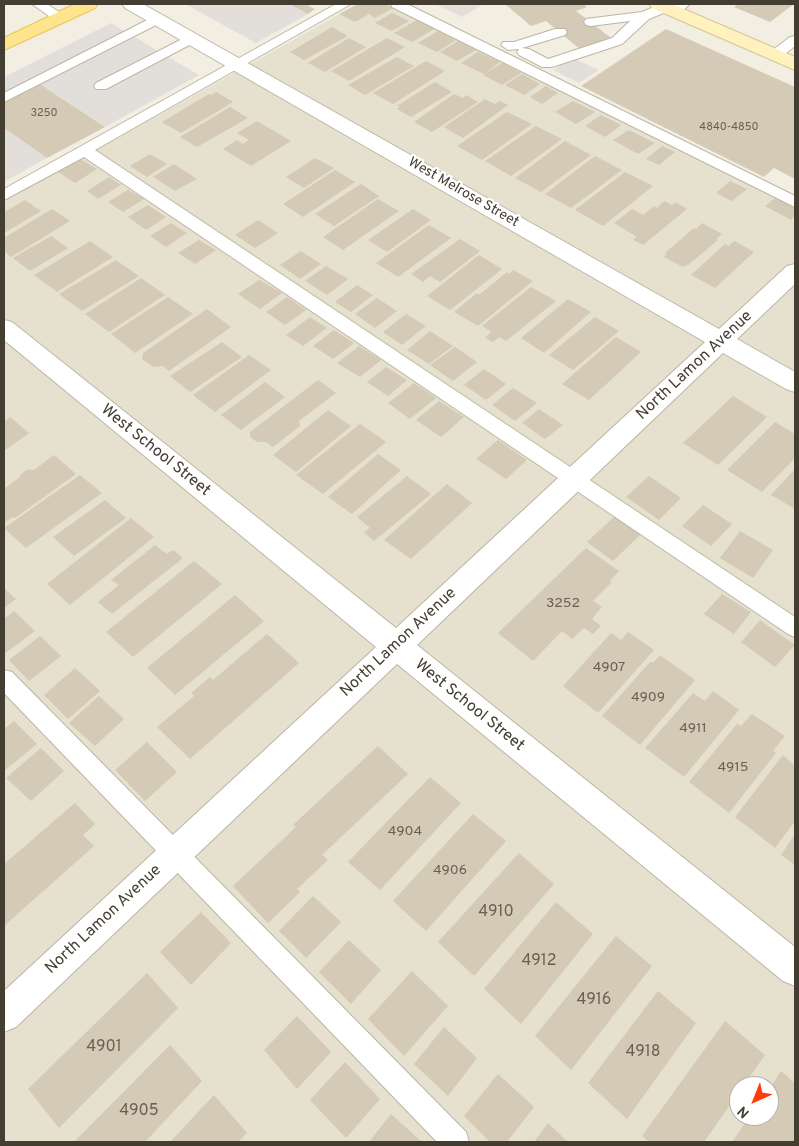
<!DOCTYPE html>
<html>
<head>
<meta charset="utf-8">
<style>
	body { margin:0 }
	#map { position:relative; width:799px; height:1146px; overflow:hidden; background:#f2eee2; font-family:Overpass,sans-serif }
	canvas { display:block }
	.frame { position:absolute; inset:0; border:5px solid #443e32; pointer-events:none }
	.north { position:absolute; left:729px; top:1076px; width:50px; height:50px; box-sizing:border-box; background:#fff; border:1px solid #b4b2ad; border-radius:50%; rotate:224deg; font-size:14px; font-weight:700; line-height:20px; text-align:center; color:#443e32 }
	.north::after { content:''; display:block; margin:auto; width:18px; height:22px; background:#ff3b0c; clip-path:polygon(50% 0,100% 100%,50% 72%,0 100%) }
</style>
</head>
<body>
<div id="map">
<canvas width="799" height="1146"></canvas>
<div class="frame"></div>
<div class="north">N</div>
</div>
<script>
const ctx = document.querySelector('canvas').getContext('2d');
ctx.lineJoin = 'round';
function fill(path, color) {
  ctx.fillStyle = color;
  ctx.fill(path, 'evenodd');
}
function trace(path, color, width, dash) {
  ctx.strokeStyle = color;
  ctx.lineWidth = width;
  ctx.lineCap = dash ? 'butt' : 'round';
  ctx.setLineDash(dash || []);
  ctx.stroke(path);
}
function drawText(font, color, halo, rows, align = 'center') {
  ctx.font = font + ' Overpass,sans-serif';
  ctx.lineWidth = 4.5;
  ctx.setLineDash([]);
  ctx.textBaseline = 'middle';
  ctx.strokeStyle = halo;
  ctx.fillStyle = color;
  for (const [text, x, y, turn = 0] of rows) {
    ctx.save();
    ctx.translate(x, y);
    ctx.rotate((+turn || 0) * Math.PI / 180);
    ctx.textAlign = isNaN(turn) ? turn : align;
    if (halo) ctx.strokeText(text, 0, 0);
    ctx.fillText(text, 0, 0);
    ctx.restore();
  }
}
fill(new Path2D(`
	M358 4H406L795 199V1142H4V201ZM739 1086H769V1116H739Z`), '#e6e0cf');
fill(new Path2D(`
	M185 4H289L308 14 256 43Z
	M435 4H484L462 17Z
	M111 23 199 75 105 127 38 83 4 101V77Z
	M572 58 599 70 579 83 553 70Z
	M4 128 47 158 4 182Z`), '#e2dfdb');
fill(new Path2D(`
	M289 4H312L308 6 315 9 308 14Z
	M358 4H385L393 8 375 18 369 14 355 22 339 14Z
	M505 4H583L587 7 576 11 611 38 580 49 546 21 531 26Z
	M739 4H794L770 22 734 7Z
	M392 13 409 21 392 31 375 23Z
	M417 20 434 29 412 42 394 33Z
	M332 27 348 36 304 60 290 52Z
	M666 29 795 87V179L774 168 764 177 581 86Z
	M438 31 456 40 437 52 418 43Z
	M349 38 366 47 325 72 308 63Z
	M387 38 405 47 349 81 331 71Z
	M458 41 476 50 457 61 440 52Z
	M478 52 500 62 484 74 461 63Z
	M397 57 414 66 365 95 348 85Z
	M426 61 445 71 393 104 373 93Z
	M502 63 521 73 502 85 483 75Z
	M522 74 540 84 524 95 505 85Z
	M435 82 452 92 411 117 397 109 400 107 397 106Z
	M38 83 105 127 47 158 4 128V101Z
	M546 86 558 93 542 104 530 97Z
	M216 92 233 102 181 133 162 122 209 94 211 95Z
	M454 94 463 98 466 95 478 102 432 132 414 122Z
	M485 99 495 104 500 101 508 105 463 138 444 127Z
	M573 101 595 112 576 124 555 112Z
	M230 107 248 118 197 147 180 137Z
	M507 112 532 124 482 160 457 146Z
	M601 115 621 125 605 137 585 126Z
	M257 121 291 141 251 166 223 149 237 140 243 144 249 140 237 133Z
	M536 126 562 139 511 176 485 161Z
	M629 130 655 143 638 154 613 140Z
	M565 141 591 155 541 192 515 178Z
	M662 146 675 152 659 165 646 159Z
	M150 154 167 164 147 177 130 166Z
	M595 156 622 170 571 208 545 194Z
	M315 158 334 168 304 188 286 177Z
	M80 159 97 169 75 183 58 172Z
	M174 164 197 179 175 191 153 177Z
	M335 170 355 182 303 217 283 204Z
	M625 172 653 186 603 226 575 210Z
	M109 177 121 185 98 199 87 191Z
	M730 181 747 189 732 201 716 193Z
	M361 184 379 196 334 226 315 214Z
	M128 190 144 199 123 212 108 202Z
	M775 198 795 208V215L791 220 765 206Z
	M378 199 399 211 343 250 323 237Z
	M25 200 41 211 4 233V212Z
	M664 201 672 205 675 202 687 209 643 245 633 240 637 237 614 223 632 209 643 215 654 206 657 208Z
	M148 205 166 217 146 230 128 217Z
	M52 209 70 221 11 257 4 251V238Z
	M413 209 431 220 387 252 368 240Z
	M258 220 278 233 255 248 235 235Z
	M171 223 187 233 166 247 150 236Z
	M702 223 722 234 716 239 718 240 688 265 683 267 664 257 667 254 665 253 694 228 696 229Z
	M429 225 451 238 398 277 376 263Z
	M51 236 68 248 30 271 13 258Z
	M460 239 480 251 440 282 430 276 423 282 411 274Z
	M199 240 216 250 195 264 178 253Z
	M90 241 113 257 57 292 34 275Z
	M734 241 754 252 715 288 691 275 725 244 729 246Z
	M301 251 321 264 300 279 280 265Z
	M479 255 502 269 450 310 427 296Z
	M116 260 139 276 82 311 59 294Z
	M326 266 348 279 327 295 305 281Z
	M513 270 533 281 478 326 454 312 477 293 479 295 507 272 509 274Z
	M141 278 165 295 109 332 85 314Z
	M259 280 282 293 260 309 238 294Z
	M357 285 373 295 351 312 335 302Z
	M531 287 556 301 506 341 499 337 493 342 485 338 491 332 482 326Z
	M168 297 193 314 135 353 111 334Z
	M287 297 306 310 285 325 266 312Z
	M377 298 397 311 375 328 355 314Z
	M568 299 591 312 544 353 521 338Z
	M207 309 231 327 169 371 163 366 153 367 142 359 143 353Z
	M406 314 426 326 402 345 383 332Z
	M310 317 327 328 303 346 286 335Z
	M595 317 619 331 573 370 549 355Z
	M334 330 354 343 333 359 313 346Z
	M430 331 453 346 429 364 407 350Z
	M616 337 641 352 589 400 562 384Z
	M222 342 242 357 190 392 170 376Z
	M359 346 381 360 360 377 337 363Z
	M455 347 477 362 453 381 430 365Z
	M249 355 271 370 215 412 193 395Z
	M386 367 407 380 388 396 367 382Z
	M484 369 506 384 486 400 464 385Z
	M318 380 336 393 299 421 300 426 273 447 266 442H257L250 437V432Z
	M265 382 285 397 241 430 221 415Z
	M414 383 436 398 410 419 388 403Z
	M513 388 537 403 515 421 492 405Z
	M733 396 767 417 718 465 683 443Z
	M439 401 464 417 441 437 416 420Z
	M539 409 563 425 545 439 522 423Z
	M328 410 351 426 296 472 273 455Z
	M10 417 29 433 4 451V422Z
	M775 422 795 434V458L762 492 727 470Z
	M360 424 386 442 323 494 296 475Z
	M498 440 527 460 506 479 476 459Z
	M378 454 401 470 352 514 328 497Z
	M54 455 76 474 15 518 13 517 5 522 4 489 20 477 21 474 28 469 34 470Z
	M795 469V509L771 495Z
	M80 475 102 493 26 548 4 528Z
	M407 476 431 494 374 541 364 532 370 528 357 517Z
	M649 476 681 498 659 520 626 497Z
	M447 484 472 503 411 559 384 540Z
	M105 500 126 518 74 556 53 537Z
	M703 505 732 524 711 546 682 526Z
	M616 515 642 533 613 561 587 542Z
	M131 518 154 537 70 605 47 584Z
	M740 531 773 550 753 578 720 558Z
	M155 545 167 554 173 550 183 558 112 614 98 602 119 585 111 580Z
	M586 548 619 571 610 581 612 582 593 601 602 607 592 619 601 626 593 634 584 628 572 639 562 631 533 661 498 633Z
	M194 561 222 584 133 657 106 632Z
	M4 588 16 599 4 608Z
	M722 594 751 612 734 634 704 614Z
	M235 595 264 621 175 695 147 668Z
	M14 611 35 631 4 654V619Z
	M760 620 795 645 775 667 741 642Z
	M628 632 654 650 598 713 563 686 611 633 621 640Z
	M267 634 299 663 190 759 157 727 194 696 191 693 210 677 213 680Z
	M40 636 61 656 29 681 9 660Z
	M660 655 695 680 640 745 602 716 650 662H654Z
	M75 668 100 691 68 719 44 695Z
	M713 691 739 710 684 777 645 748 693 693 705 701Z
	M99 696 124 719 95 746 69 723Z
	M752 714 785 736 773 751 776 753 729 813 689 782 737 724 741 726Z
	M14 721 37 744 4 771V729Z
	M147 742 177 772 145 801 115 770Z
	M378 746 408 774 322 855 328 860 297 889 300 892 268 923 233 886 296 827 293 825Z
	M41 748 64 771 31 801 6 778Z
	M783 755 795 766V821L775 848 735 817Z
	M430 777 461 803 380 890 348 862Z
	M75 803 95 824 83 835 94 846 4 926V864Z
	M473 814 506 841 426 931 393 901Z
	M795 834V865L781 855Z
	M519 853 554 884 474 976 438 942Z
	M313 896 341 922 306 958 279 931Z
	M556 902 593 934 521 1024 484 989Z
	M201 912 231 943 191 985 160 952Z
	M616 936 652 966 571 1070 535 1036Z
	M349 940 381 970 351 1004 319 972Z
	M412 971 448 1006 404 1056 368 1019Z
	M147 973 178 1008 59 1128 28 1089Z
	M658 991 696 1023 627 1119 588 1083Z
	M297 1016 331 1052 297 1089 264 1050Z
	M725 1021 765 1055 743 1086H739V1092L704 1142H649L642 1136Z
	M444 1027 477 1058 448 1096 414 1064Z
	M170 1045 202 1081 145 1142H74Z
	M345 1062 380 1099 346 1138 310 1100Z
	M781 1071 795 1083V1142H732L750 1116H769V1089Z
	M498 1074 534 1107 507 1142H490L464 1116Z
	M214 1095 247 1133 238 1142H170Z
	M391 1114 422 1142H369Z
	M548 1123 568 1142H534Z`), '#d4cab6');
const lane = new Path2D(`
	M32 4H47L68 18 66 21H56Z
	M336 4H351L95 150 795 617V637L788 634 84 157 4 200V189Z
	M391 4H407L795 196V207L392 7Z
	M661 4H669L672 6 676 4H690L679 14H669L668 11 649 19 622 44 552 67H542L519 55 517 52 519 49 508 50 501 45 503 42H514L555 29H565L567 32 565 35 522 48 529 49 548 59 612 38 630 21 591 26 586 25 584 22 586 19 642 12Z
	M157 15 164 19 162 22 4 102V93Z
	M192 34 197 35 199 38 197 41 106 89H96L94 86 96 83Z
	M795 36V46L780 58H770L768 55 770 52 790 37Z
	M4 670 12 672 466 1132 469 1142H437L4 693Z`);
const street = new Path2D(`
	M122 4H143L719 329 787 266 795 264V284L737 339 795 372V392L786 389 723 353 417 645 795 947V986L783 981 397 664 16 1027 4 1032V991L376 647 4 340V320L12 322 396 628 705 342 125 8Z`);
const secondary = new Path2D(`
	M649 4H672L795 57V70L652 8Z`);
const primary = new Path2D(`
	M75 4H98L95 8 4 50V38Z`);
trace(lane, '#beb6a4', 2);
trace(street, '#beb6a4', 2);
trace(secondary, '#d5c68e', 2);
trace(primary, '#eac557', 2);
fill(lane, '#fff');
fill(street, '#fff');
fill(secondary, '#fff2bf');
fill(primary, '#ffe48e');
drawText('11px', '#686153', null, [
	["3250",44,114],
	["4840-4850",729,128]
]);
drawText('14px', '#443e32', '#fff', [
	["West Melrose Street",463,193,30]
]);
drawText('14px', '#686153', null, [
	["3252",563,604],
	["4907",609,668],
	["4909",648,698],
	["4911",693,729],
	["4915",733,768],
	["4904",405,832],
	["4906",450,871]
]);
drawText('16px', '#443e32', '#fff', [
	["North Lamon Avenue",695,366,-43],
	["West School Street",155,451,39],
	["North Lamon Avenue",399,643,-43],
	["West School Street",469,706,39],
	["North Lamon Avenue",104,920,-43]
]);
drawText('16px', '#686153', null, [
	["4910",496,913],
	["4912",539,962],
	["4916",594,1001],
	["4901",104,1048],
	["4918",643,1053],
	["4905",139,1112]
]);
</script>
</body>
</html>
